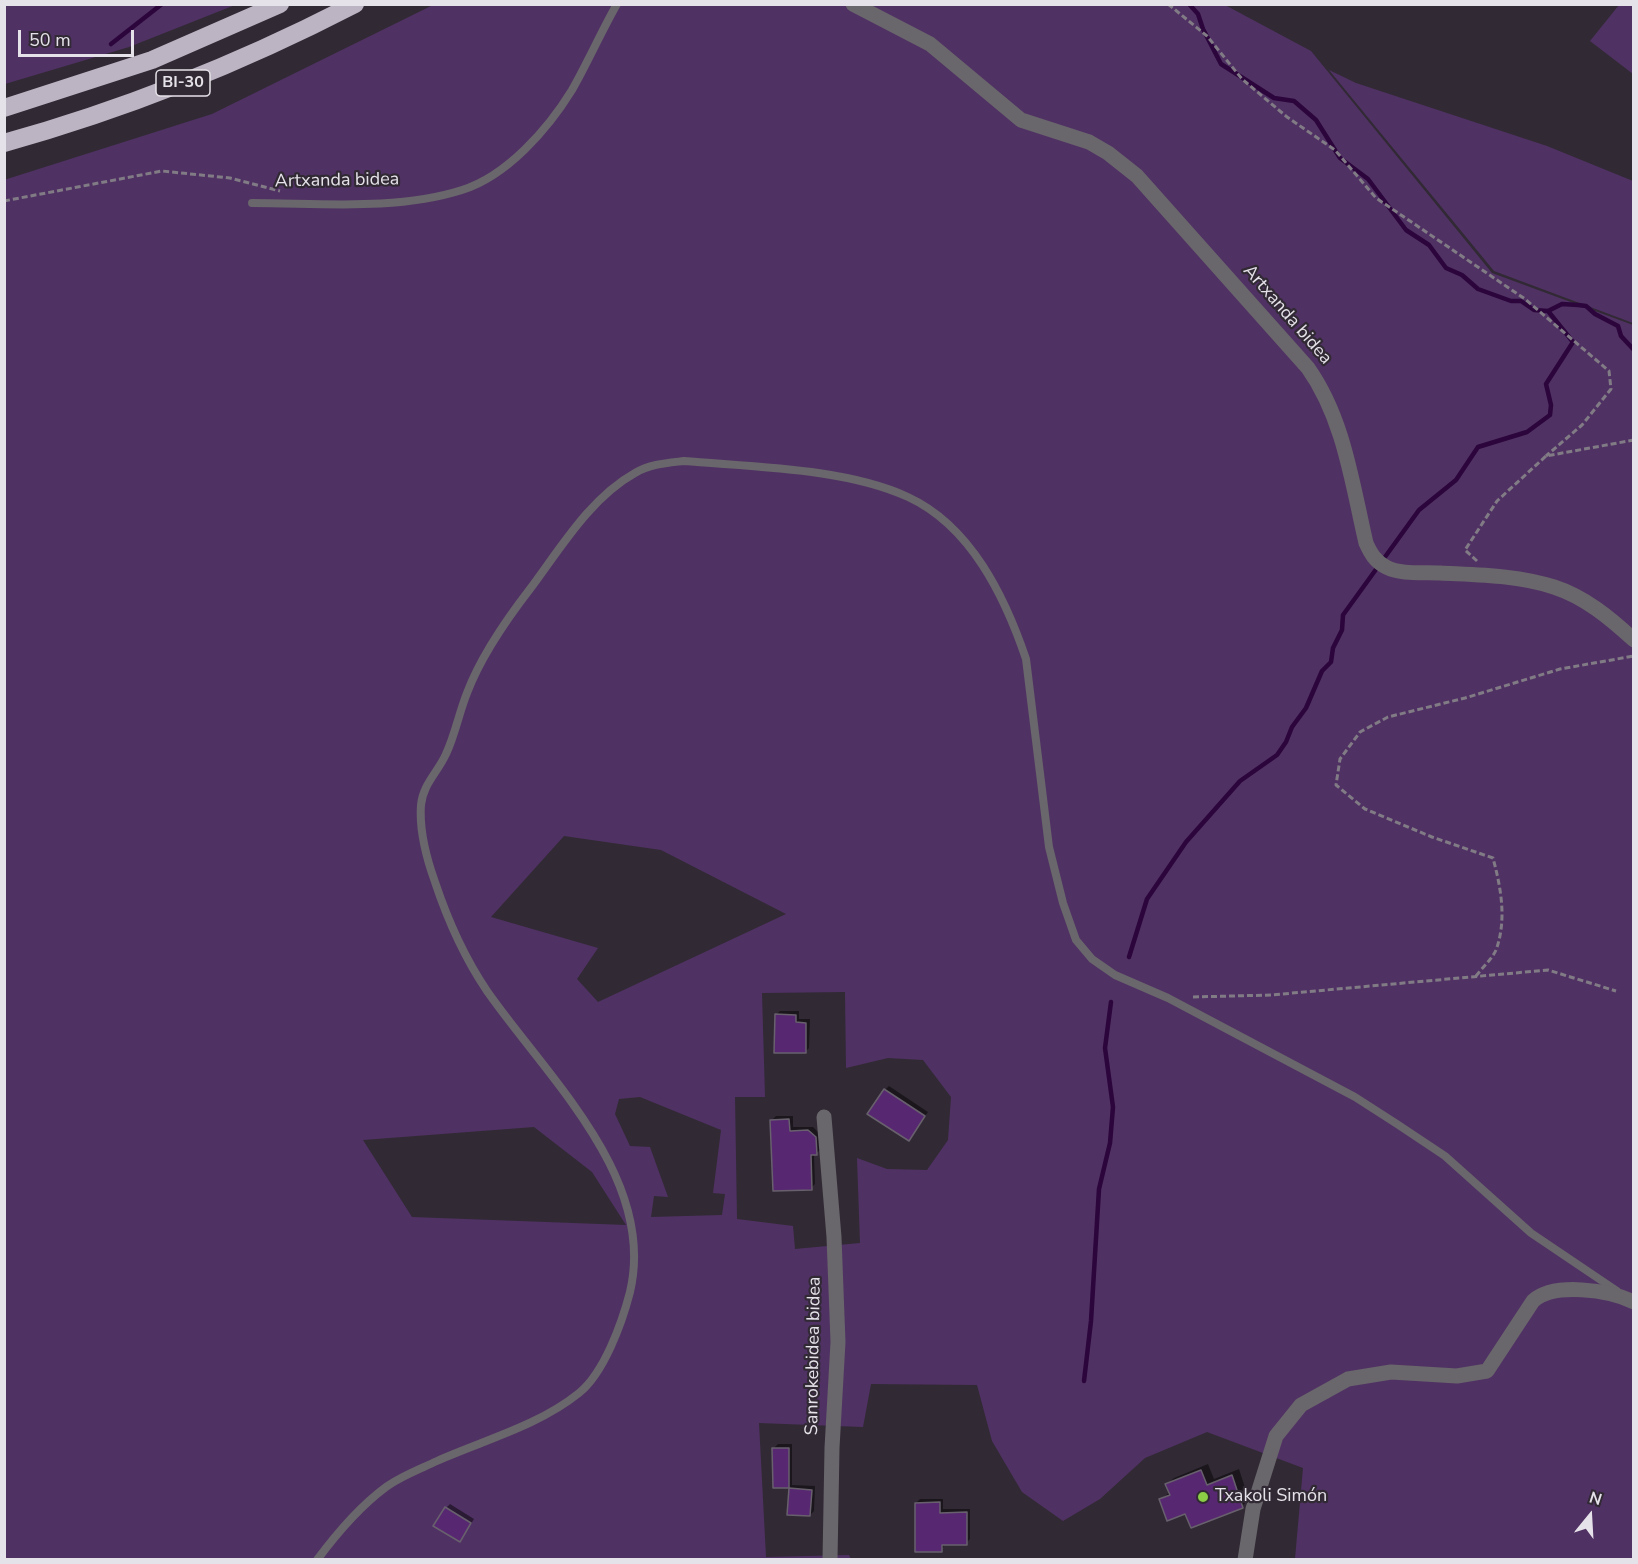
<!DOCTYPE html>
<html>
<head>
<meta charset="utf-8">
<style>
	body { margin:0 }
	#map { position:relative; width:1638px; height:1564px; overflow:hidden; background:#312a35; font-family:"Nunito Sans",sans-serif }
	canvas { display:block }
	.frame { position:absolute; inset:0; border:6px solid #e6e2e9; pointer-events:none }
	.north { position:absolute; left:1560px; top:1486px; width:60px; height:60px; -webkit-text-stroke:4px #312a35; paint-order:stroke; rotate:18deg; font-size:16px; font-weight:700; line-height:24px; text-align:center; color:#e6e2e9 }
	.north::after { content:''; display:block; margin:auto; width:21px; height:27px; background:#e6e2e9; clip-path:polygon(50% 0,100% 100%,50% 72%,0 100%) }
	.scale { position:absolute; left:18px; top:30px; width:116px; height:27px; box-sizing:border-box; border:3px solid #e6e2e9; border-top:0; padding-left:8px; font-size:18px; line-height:21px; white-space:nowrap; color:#e6e2e9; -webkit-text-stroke:4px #312a35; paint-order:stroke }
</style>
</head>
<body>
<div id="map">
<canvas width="1638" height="1564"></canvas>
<div class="frame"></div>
<div class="north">N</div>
<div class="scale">50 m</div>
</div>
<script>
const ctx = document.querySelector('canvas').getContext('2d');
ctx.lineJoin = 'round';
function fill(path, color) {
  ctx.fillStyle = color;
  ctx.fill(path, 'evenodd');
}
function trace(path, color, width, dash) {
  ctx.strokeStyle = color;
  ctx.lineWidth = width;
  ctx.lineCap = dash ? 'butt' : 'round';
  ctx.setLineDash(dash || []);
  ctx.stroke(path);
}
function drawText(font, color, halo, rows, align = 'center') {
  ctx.font = font + ' "Nunito Sans",sans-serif';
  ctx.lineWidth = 4.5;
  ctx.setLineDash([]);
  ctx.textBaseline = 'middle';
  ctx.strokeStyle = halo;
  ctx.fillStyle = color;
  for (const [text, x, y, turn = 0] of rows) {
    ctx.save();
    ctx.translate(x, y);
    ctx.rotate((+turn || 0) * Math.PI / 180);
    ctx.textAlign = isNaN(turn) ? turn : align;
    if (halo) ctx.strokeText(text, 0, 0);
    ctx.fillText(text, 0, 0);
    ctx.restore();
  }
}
fill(new Path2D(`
	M5 4H235V5L129 47 5 84Z
	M433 5H1225L1311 51 1492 273 1633 325V1559H1295L1303 1468 1207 1432 1145 1458 1100 1499 1063 1521 1022 1492 992 1441 977 1385 871 1384 863 1427 759 1423 766 1557 849 1555 851 1559H5L4 180 212 114ZM564 836 661 850 786 914 598 1002 577 979 598 948 491 917ZM845 992 846 1068 888 1058 923 1060 951 1097 948 1140 927 1170 887 1169 857 1158 860 1243 795 1249 793 1226 737 1219 735 1097H765L762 993ZM640 1097 721 1130 713 1193 725 1194 722 1215 651 1217 654 1196 668 1197 650 1147 630 1146 615 1114 619 1099ZM534 1127 592 1172 626 1225 412 1217 363 1140Z
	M1619 5H1633V74L1590 41Z
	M1329 70 1356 83 1547 146 1633 181V323L1494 271Z`), '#503163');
fill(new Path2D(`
	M780 1011H799V1019H810L809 1048 805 1052 776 1015Z
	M889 1086 928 1112 912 1135 885 1090Z
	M776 1116H793V1127H813L819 1133 821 1150 814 1154 815 1184 811 1188 772 1120Z
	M778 1444H792V1485L815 1486 814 1511 810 1515 789 1513 791 1487H774V1448Z
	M1208 1464 1214 1479 1239 1469 1249 1500 1242 1506 1186 1512 1160 1500 1170 1492 1167 1484 1174 1478Z
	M920 1499H943V1509H970V1539L966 1543 945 1544 941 1550 916 1503Z
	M450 1504 474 1519 463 1536 446 1508Z`), '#0007');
trace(new Path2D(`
	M1189 4 1198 14 1203 29 1221 64 1274 98 1294 101 1316 120 1340 158 1368 179 1406 230 1429 245 1446 268 1462 275 1478 289 1511 301H1521L1534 310 1548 311 1562 304 1578 305 1586 306 1595 314 1618 326 1621 336 1634 350
	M111 44 162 4
	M1129 957 1147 899 1186 842 1240 781 1277 755 1286 742 1292 727 1306 708 1322 671 1331 662 1333 648 1342 630 1343 615 1419 510 1456 480 1478 447 1527 432 1550 415 1551 405 1546 384 1573 342 1548 311
	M1084 1381 1091 1321 1099 1189 1110 1143 1113 1107 1105 1048 1111 1002`), '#2b053c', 4.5);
const building = new Path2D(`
	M775 1014 796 1015V1022L806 1023V1053H774Z
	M884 1089 925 1116 909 1141 867 1114Z
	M789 1119 790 1131 808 1130 816 1137 817 1155H811L812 1190 773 1191 770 1120Z
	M772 1448H789V1488H773Z
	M1201 1470 1207 1485 1232 1475 1243 1508 1191 1528 1185 1514 1167 1521 1159 1499 1170 1495 1165 1484Z
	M789 1488 812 1490 810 1516 787 1515Z
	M940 1502V1513L967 1512V1545H942V1552H915V1503Z
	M445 1507 471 1523 460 1542 433 1526Z`);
fill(building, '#572871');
trace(building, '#68606d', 1.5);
trace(new Path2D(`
	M1168 4 1207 36 1242 79 1287 117 1335 150 1376 198 1525 299 1609 371 1611 389 1582 425 1546 456
	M4 201 162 171 230 178 280 191
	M1477 561 1465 550 1497 501 1546 456 1634 440
	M1476 976C1482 968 1492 959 1496 950 1507 920 1501 888 1493 858L1432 837 1365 809 1336 785 1340 759 1360 732 1388 717 1465 698 1560 669 1634 656
	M1193 997 1271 995 1548 970 1616 991`), '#817b85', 3, [6, 3]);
trace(new Path2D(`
	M252 203C320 203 396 211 462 190 507 176 548 129 572 90 588 62 601 32 617 4
	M317 1560C337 1533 359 1507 386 1487 401 1476 420 1469 437 1461 484 1440 538 1426 579 1393 604 1373 622 1323 630 1292 657 1178 547 1077 487 991 464 957 448 921 435 882 426 857 419 831 421 805 423 784 438 772 446 754 455 735 459 713 467 693 481 656 506 620 530 589 560 549 590 498 635 473 650 464 667 463 684 461 752 467 846 468 908 497 971 526 1005 597 1026 659L1049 847 1063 903 1076 940 1092 959 1115 975 1168 998 1355 1097 1397 1124 1445 1156 1531 1233 1617 1291`), '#69666c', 8);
trace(new Path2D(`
	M853 4 930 44 1021 120 1089 142 1108 153 1137 176 1308 368C1344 419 1352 483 1366 543 1371 554 1375 561 1386 567 1401 575 1424 572 1440 573 1478 575 1517 575 1554 587 1585 597 1610 618 1634 640
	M824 1117 834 1237 838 1342 832 1448 830 1560
	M1245 1560 1253 1509 1276 1436 1301 1405 1348 1379 1391 1372 1457 1376 1487 1371 1533 1301C1554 1282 1609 1290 1634 1302`), '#69666c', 15);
trace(new Path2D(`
	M4 108 152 60 280 4
	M4 143C126 109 243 62 355 4`), '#bcb4c2', 18);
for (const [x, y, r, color] of [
	[1203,1497,6,"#8bce46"]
]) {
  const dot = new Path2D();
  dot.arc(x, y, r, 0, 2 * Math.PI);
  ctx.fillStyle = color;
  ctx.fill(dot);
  trace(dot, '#312a35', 2);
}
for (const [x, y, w] of [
	[183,83,54]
]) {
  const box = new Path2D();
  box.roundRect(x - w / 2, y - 13, w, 26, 4.5);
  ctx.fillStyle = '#312a35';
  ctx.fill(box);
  trace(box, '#e6e2e9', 1.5);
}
drawText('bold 16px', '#e6e2e9', null, [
	["BI-30",183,83]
]);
drawText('18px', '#e6e2e9', '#312a35', [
	["Artxanda bidea",337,181,-1],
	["Artxanda bidea",1287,315,49],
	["Sanrokebidea bidea",814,1356,-89]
]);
drawText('18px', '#e6e2e9', '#312a35', [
	["Txakoli Simón",1215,1497]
], 'left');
</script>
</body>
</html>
